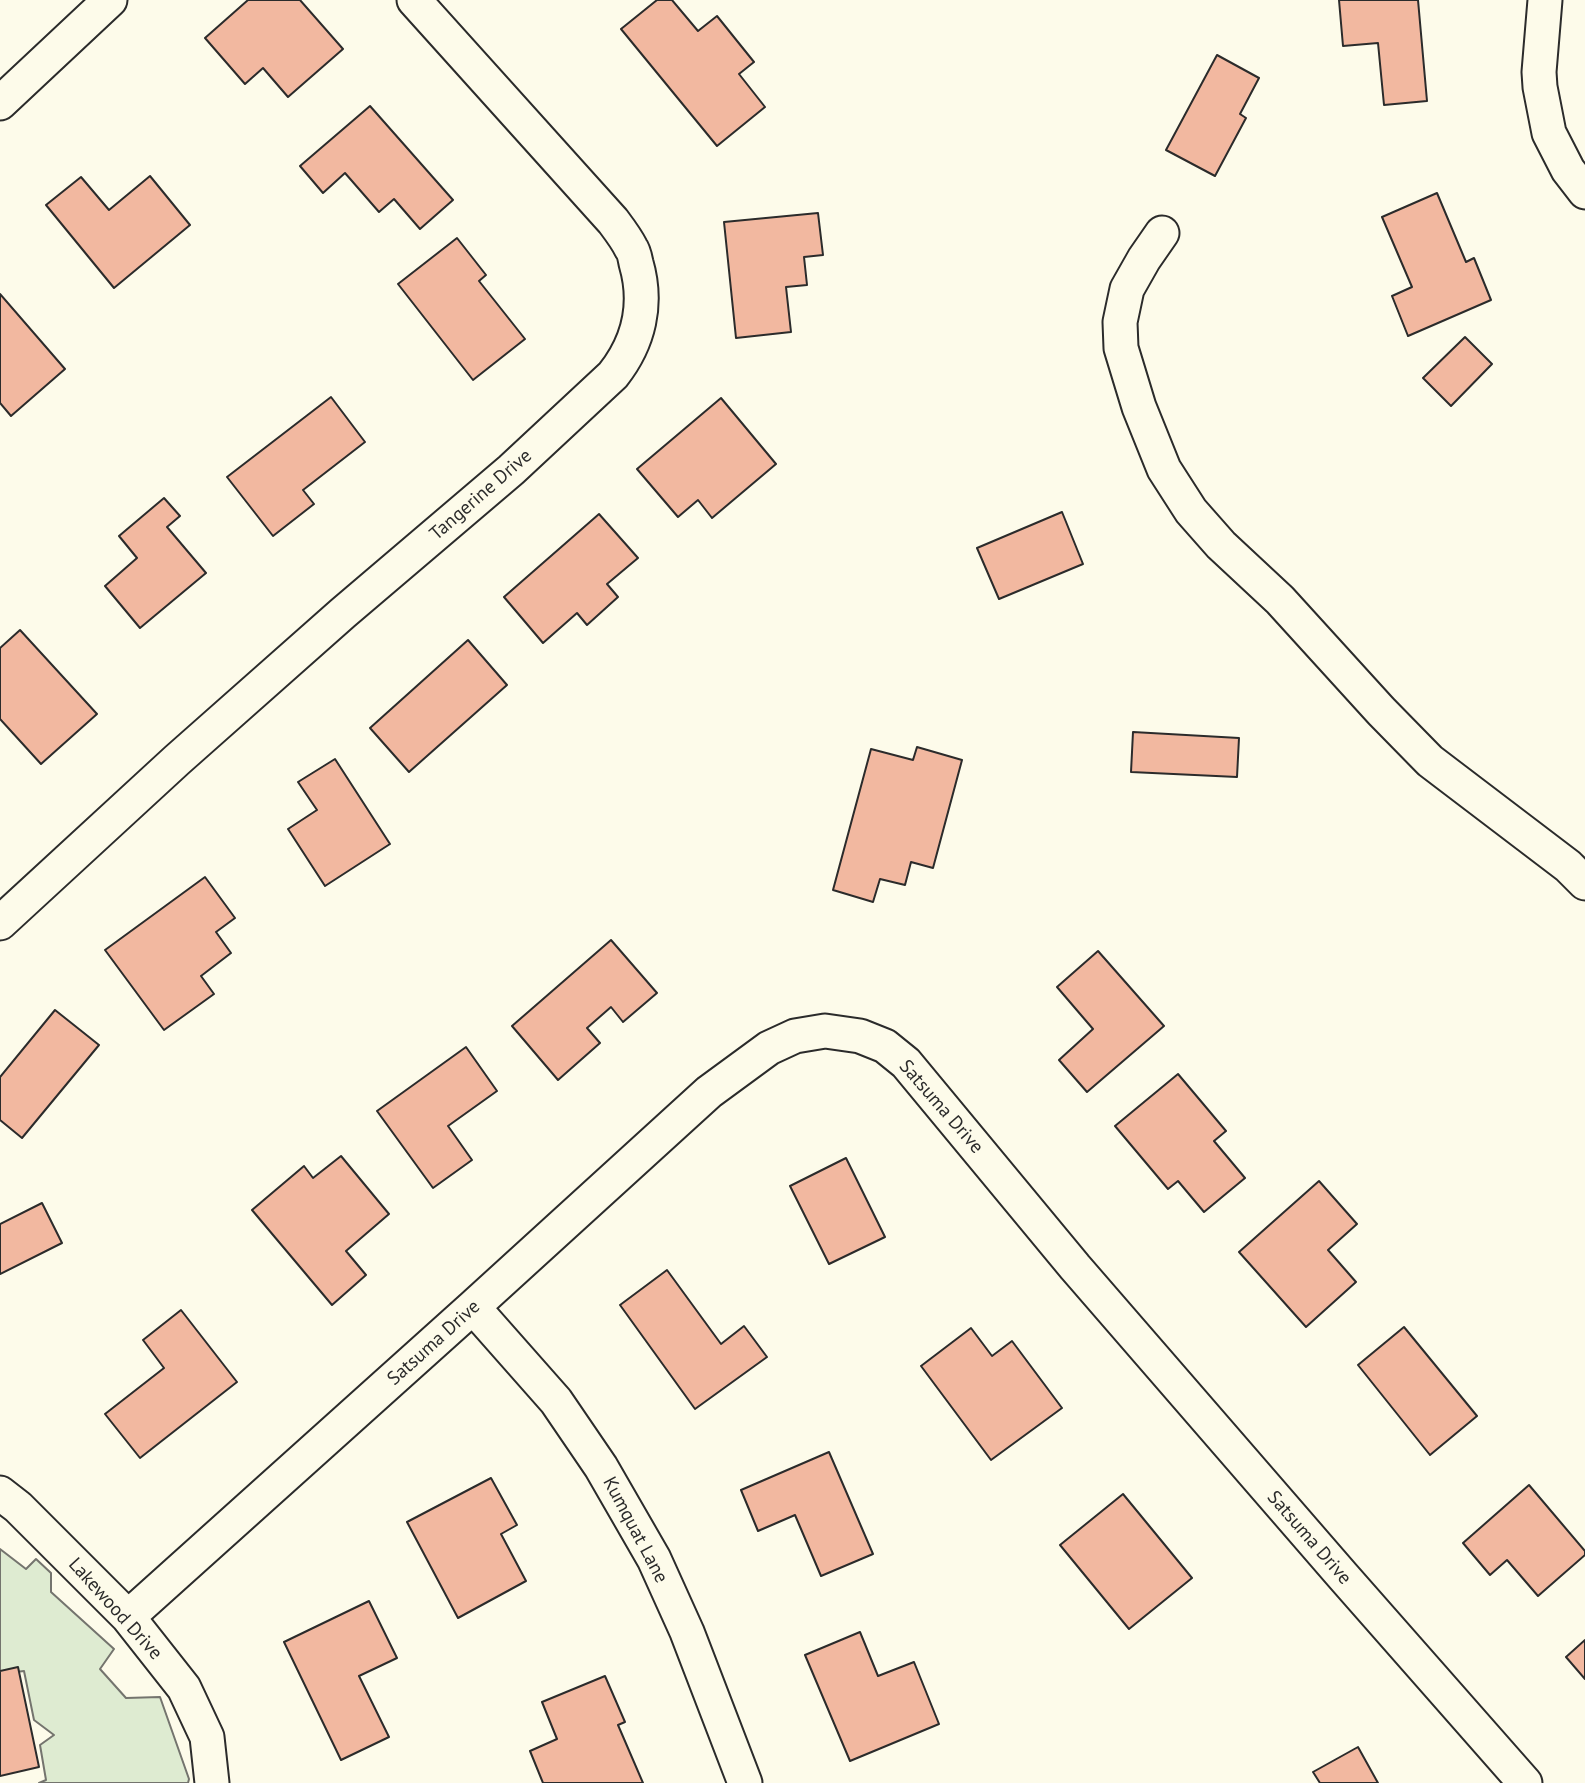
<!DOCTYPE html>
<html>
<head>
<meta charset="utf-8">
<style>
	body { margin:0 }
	canvas { display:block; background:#fdfbea }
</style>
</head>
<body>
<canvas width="1585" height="1783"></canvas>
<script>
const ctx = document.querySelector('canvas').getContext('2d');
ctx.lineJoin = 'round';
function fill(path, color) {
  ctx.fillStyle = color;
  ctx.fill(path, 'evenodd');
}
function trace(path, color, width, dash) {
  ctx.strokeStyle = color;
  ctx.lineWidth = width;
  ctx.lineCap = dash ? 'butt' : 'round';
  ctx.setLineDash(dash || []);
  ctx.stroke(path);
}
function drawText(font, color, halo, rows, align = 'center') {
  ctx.font = font + ' "PT Sans",sans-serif';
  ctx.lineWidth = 5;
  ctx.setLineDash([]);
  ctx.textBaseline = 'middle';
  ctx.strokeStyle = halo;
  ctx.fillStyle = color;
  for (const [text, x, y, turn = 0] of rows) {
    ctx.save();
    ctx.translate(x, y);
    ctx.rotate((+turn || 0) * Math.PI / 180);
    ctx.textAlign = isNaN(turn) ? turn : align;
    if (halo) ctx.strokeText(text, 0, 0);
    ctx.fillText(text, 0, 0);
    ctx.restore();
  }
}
const green = new Path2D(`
	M0 1549 26 1569 36 1559 51 1573V1592L114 1649 100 1669 126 1698 160 1697 189 1779 188 1783H39L46 1780 40 1745 54 1735 34 1720 24 1671 0 1674Z`);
fill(green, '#deebd1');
trace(green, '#74746e', 2);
const building = new Path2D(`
	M248 0H300L343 49 288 97 263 68 245 84 205 38Z
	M657 0H672L698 31 717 16 754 62 739 74 765 107 717 146 621 29Z
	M1339 0H1418L1427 101 1384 105 1378 43 1343 46Z
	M1217 55 1259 78 1240 114 1246 118 1215 176 1166 150Z
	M370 106 453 200 420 229 394 199 379 212 345 173 323 193 300 166Z
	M150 176 190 225 114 288 46 205 81 177 109 210Z
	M1437 193 1466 262 1474 258 1491 300 1408 336 1392 296 1412 287 1382 217Z
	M818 213 823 255 804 257 807 285 786 287 791 332 736 338 724 222Z
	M457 238 486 275 479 281 525 339 473 380 398 284Z
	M0 294 65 369 11 416 0 403Z
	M1465 337 1492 364 1451 406 1423 378Z
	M331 397 365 442 303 490 314 504 273 536 227 477Z
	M721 398 776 464 712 518 698 500 678 517 637 469Z
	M164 498 180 516 167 527 206 573 140 628 105 586 137 558 119 536Z
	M1062 512 1083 564 999 599 977 548Z
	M599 514 638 558 607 584 618 597 587 625 577 613 543 643 504 597Z
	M20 630 97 714 41 764 0 719V648Z
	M468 640 507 685 409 772 370 728Z
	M1133 732 1239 738 1237 777 1131 772Z
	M917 747 962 760 933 868 911 862 905 885 880 879 873 902 833 890 871 749 913 760Z
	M335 759 390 844 325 886 288 829 317 810 298 782Z
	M205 877 235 918 216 932 231 953 201 976 214 994 164 1030 105 950Z
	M611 940 657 993 623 1022 611 1007 587 1028 600 1043 558 1080 512 1026Z
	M1098 951 1164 1026 1087 1092 1059 1060 1093 1029 1057 987Z
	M55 1010 99 1045 22 1138 0 1120V1077Z
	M466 1047 497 1091 448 1126 472 1160 433 1188 377 1111Z
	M1178 1074 1226 1131 1214 1141 1245 1178 1204 1212 1178 1181 1168 1189 1115 1126Z
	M341 1156 389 1214 346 1251 366 1275 332 1305 252 1210 304 1166 313 1178Z
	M846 1158 885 1237 829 1264 790 1186Z
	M1319 1181 1357 1224 1328 1250 1356 1282 1306 1327 1239 1252Z
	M42 1203 62 1243 0 1274V1224Z
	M667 1270 721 1344 744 1326 767 1357 695 1409 620 1305Z
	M181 1310 237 1382 140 1458 105 1414 164 1368 143 1340Z
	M1404 1327 1477 1416 1430 1455 1358 1365Z
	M971 1328 992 1356 1012 1341 1062 1408 991 1460 921 1366Z
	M829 1452 873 1554 821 1576 795 1515 758 1531 741 1490Z
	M491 1478 517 1525 501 1534 526 1581 458 1618 407 1522Z
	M1529 1485 1585 1551V1555L1538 1596 1507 1560 1490 1575 1463 1543Z
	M1123 1494 1192 1578 1129 1629 1060 1545Z
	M369 1601 397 1658 359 1676 389 1737 341 1760 284 1642Z
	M860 1632 878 1676 914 1662 939 1724 850 1761 805 1655Z
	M1585 1640V1679L1566 1657Z
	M18 1667 39 1767 0 1776V1671Z
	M605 1676 625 1722 618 1725 643 1783H543L530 1751 557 1739 542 1702Z
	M1358 1747 1378 1783H1320L1313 1772Z`);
fill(building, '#f2b8a0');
trace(building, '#2b2b2b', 2);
const minor = new Path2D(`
	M1545 0 1539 72 1540 87 1549 133 1568 170 1585 192
	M0 103 110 0
	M1162 233 1144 259 1127 289 1120 322 1121 348 1139 407 1164 469 1191 511 1221 545 1280 600 1381 711 1430 761 1568 866 1585 883
	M0 923 177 760 343 613 511 470 613 375C639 342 648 304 636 263 635 258 634 252 631 248 626 238 619 229 613 221L414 0
	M473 1307 556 1401 601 1467 654 1559 687 1632 745 1783
	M0 1493 18 1507 128 1617 184 1688 207 1737 212 1783
	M128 1617 473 1307 709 1092 769 1048 795 1036 825 1031 860 1036 885 1046 906 1063 1075 1267 1342 1575 1525 1783`);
trace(minor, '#2b2b2b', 37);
trace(minor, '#fdfbea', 33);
drawText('19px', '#2b2b2b', '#fdfbea', [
	["Tangerine Drive",481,495,-41],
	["Satsuma Drive",941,1107,49],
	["Satsuma Drive",434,1343,-42],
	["Kumquat Lane",635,1530,62],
	["Satsuma Drive",1309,1538,49],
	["Lakewood Drive",115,1609,48]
]);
</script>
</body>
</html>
